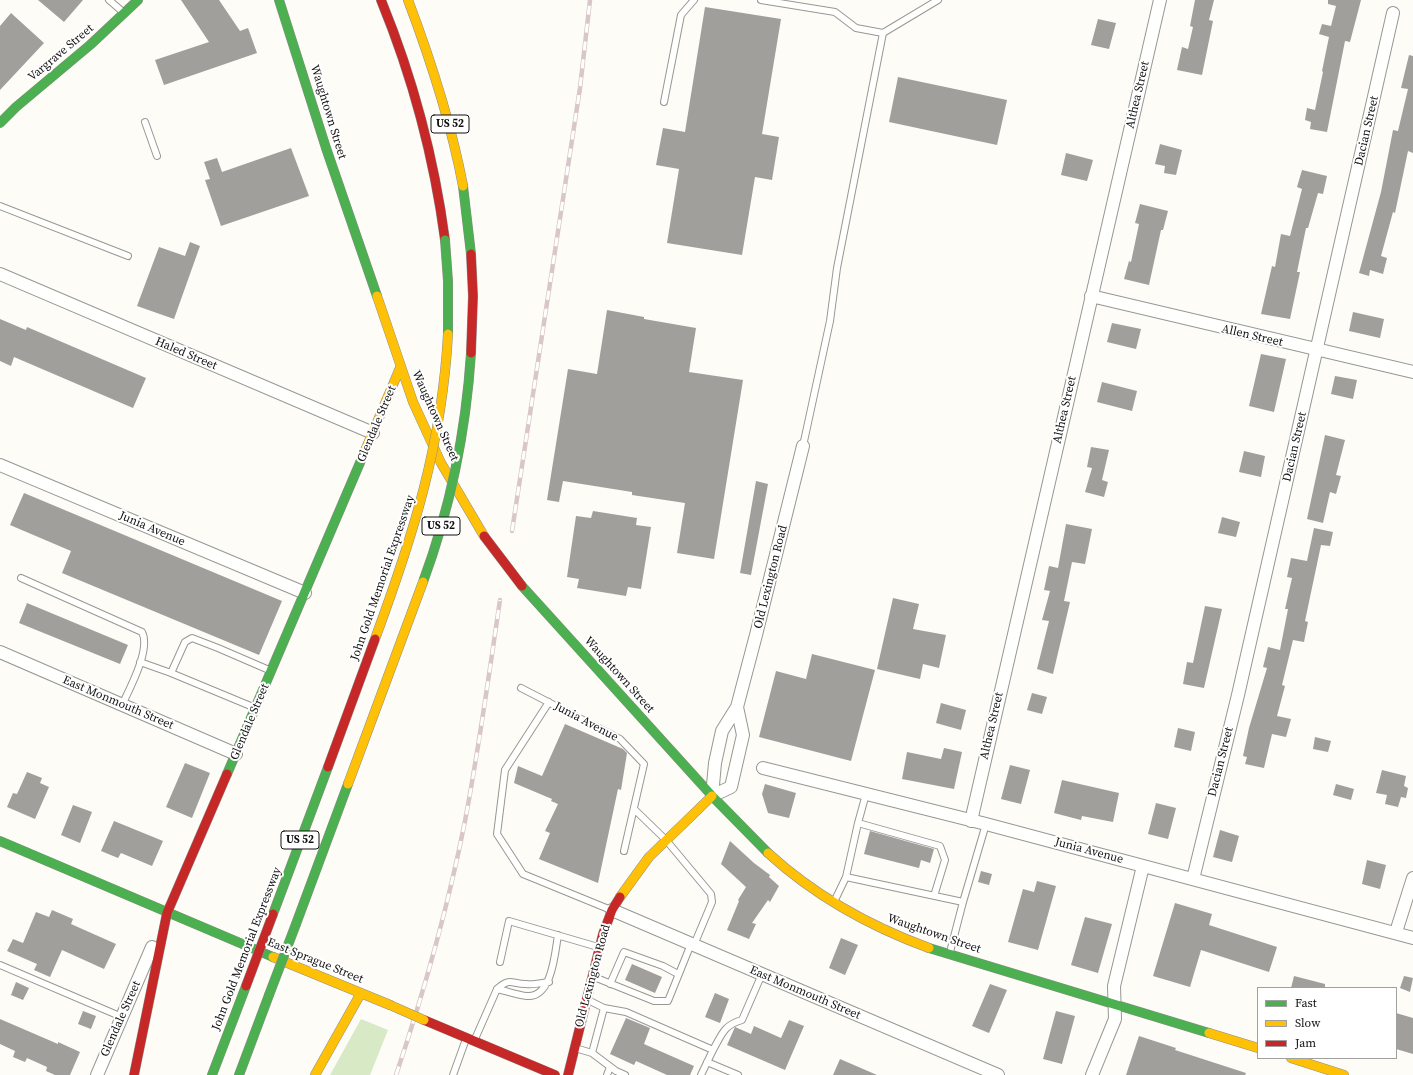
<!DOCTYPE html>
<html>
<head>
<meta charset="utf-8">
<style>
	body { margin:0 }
	#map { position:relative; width:1413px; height:1075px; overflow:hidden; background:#fdfcf7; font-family:"Source Serif 4",serif }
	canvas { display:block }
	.legend { position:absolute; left:1257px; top:987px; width:140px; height:72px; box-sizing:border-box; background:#fff; border:1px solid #a0a0a0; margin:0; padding:5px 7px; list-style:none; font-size:12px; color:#111 }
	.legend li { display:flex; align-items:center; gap:8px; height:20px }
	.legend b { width:20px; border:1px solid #a0a0a0 }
</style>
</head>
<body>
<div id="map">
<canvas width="1413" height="1075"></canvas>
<ul class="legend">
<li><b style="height:5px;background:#4caf50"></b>Fast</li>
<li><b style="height:5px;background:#ffc107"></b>Slow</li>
<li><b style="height:5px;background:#c62828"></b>Jam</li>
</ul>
</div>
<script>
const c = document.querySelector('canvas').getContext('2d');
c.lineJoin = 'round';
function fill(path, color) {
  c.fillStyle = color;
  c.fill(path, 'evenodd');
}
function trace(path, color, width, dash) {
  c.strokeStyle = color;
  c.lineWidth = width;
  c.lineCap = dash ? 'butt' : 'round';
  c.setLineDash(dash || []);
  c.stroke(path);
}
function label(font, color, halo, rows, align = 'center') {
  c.font = font + ' "Source Serif 4",serif';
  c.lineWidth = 4;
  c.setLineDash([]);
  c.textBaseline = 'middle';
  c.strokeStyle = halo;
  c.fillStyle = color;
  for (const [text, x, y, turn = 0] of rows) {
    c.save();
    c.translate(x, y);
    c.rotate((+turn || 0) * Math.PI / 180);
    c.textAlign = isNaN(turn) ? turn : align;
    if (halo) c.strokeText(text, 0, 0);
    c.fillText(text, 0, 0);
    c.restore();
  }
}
fill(new Path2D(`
	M361,1019L388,1030L370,1075H330Z`), '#d8eac5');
fill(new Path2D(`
	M38,0H83L64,22Z
	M181,0H219L240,31L248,28L257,53L164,85L155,60L209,42Z
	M1195,0H1214L1209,20L1213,21L1202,75L1177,70L1182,47L1188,49L1193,27L1190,26Z
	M1328,0H1361L1350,42L1345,41L1327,132L1310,129L1311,122L1305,120L1307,108L1315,110L1323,72L1322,71L1329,37L1319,34L1322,24L1331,26L1336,6L1328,4Z
	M705,7L781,19L762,134L779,137L772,180L755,177L742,255L667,243L679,169L656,165L663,128L685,132Z
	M11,13L44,43L0,90V26Z
	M1098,19L1116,23L1109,49L1091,45Z
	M1409,55L1413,56V153L1408,151L1395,213L1393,212L1381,256L1387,258L1383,274L1370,270L1369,276L1359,273L1381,192L1393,130L1398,131L1408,89L1401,88Z
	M898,77L1007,100L997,145L889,122Z
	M1160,144L1182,150L1176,175L1164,173L1165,166L1155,164Z
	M291,148L309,196L221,226L205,180L210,179L204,162L217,158L222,172Z
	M1066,153L1093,160L1087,181L1061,175Z
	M1302,170L1327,176L1323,194L1318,193L1308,228H1306L1297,272H1300L1290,319L1261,314L1272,266L1275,267L1281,234L1290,236L1302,189L1297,187Z
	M1140,204L1168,211L1163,230H1161L1149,285L1124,279L1129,261L1131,262L1139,224L1135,223Z
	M190,242L200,246L174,319L137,306L159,247L185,256Z
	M607,310L644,317V319L696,328L689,372L743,380L714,559L677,553L685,503L632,495V492L563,481L559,502L547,500L568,369L597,374Z
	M1353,312L1384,319L1380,338L1349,331Z
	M0,319L26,330L27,327L146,378L133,408L14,357L11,366L0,361Z
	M1112,323L1141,329L1136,349L1107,342Z
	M1261,354L1286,359L1274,412L1249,406Z
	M1335,376L1357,380L1353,399L1331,394Z
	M1102,382L1137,391L1132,411L1097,402Z
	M1325,435L1345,440L1336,475L1341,476L1336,494L1330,492L1323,523L1307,519Z
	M1091,447L1109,450L1102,480L1108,482L1104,497L1085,492L1092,468L1087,467Z
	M1244,451L1265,456L1261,477L1239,472Z
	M756,481L768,484L751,575L740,573Z
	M24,493L282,601L259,655L62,573L71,551L10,525Z
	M593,511L637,518L636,525L651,527L641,589L628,587L626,596L577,588L579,579L567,577L576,516L591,518Z
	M1222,517L1240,522L1236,537L1218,533Z
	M1066,524L1092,529L1085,564L1072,562L1064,601L1070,602L1053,674L1037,669L1049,621L1042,620L1050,591L1044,590L1049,566L1058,568Z
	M1314,528L1333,532L1330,546L1321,545L1305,621L1308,622L1304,642L1293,640L1282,685L1285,686L1277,716L1291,719L1286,737L1272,734L1264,768L1245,764L1247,757L1243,756L1249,728L1267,668L1263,667L1268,647L1280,650L1288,609H1285L1292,578L1287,577L1291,558L1307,561Z
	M893,598L919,604L913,629L946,635L939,668L923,664L920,679L877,669Z
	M27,603L128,645L120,664L19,623Z
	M1205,606L1222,609L1204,688L1183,684L1187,662L1193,663Z
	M812,654L875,670L851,761L759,737L776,671L806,679Z
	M1032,693L1047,697L1042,714L1027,710Z
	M941,703L966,710L961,730L936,723Z
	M565,724L623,749L627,753L621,790L618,789L598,883L539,859L550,833L545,831L558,804L551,801L552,799L514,783L518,766L542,776Z
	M1178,728L1195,732L1191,751L1174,747Z
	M1315,737L1331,741L1328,752L1313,749Z
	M944,748L962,752L954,789L902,779L907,752L941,759Z
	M185,763L210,773L192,818L166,807Z
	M1010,765L1030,770L1021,804L1001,799Z
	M1382,770L1406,776L1404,786L1408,788L1406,798L1401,797L1398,807L1385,804L1387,795L1376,793Z
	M27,772L42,778L40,783L49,787L35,819L7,807L13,793L17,794Z
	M1062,780L1119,793L1113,822L1082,816L1081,820L1054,813Z
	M765,784L796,793L789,818L768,813L762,794Z
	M1336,784L1354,789L1351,800L1333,795Z
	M1156,803L1176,808L1168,839L1148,834Z
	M73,805L92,812L80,843L61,835Z
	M114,821L163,841L152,866L121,853L118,858L101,851Z
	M1220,830L1239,836L1232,862L1213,857Z
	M870,831L934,849L930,863L921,860L919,868L864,854Z
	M730,841L754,863L770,875L769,877L779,886L770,902L768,900L752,923L756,924L749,939L727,930L739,901L738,900L746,887L721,864Z
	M1367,860L1386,865L1380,889L1362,884Z
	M981,871L992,874L989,885L978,882Z
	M1037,881L1056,886L1038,950L1008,942L1023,889L1034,892Z
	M1175,903L1212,914L1209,925L1277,947L1269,972L1201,950L1190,987L1153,976Z
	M52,910L73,919L71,924L116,944L104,969L62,950L50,977L34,970L37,964L7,951L13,939L23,943L36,912L49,917Z
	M1085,917L1112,924L1098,973L1071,965Z
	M841,938L858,945L845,975L829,968Z
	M632,964L662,977L655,993L625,980Z
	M1294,976L1325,984V988H1291Z
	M1404,976L1413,978L1410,992L1400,988Z
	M16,982L29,988L23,1000L11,995Z
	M990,984L1007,990L989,1033L972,1026Z
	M715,993L729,999L720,1023L705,1017Z
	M83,1011L96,1016L91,1029L78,1024Z
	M1056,1011L1075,1016L1062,1064L1043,1059Z
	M1396,1013L1413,1018V1054L1396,1049Z
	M626,1018L650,1028L644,1044L694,1066L690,1075H667L636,1061L634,1065L610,1054Z
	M0,1019L58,1044V1042L80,1052L70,1075H55L46,1071L47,1067L27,1058L25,1062L13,1057L15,1051L0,1044Z
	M789,1020L804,1026L785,1070L727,1045L735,1027L751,1034L754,1026L781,1038Z
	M1139,1036L1176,1048L1175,1050L1246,1073L1245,1075H1126Z
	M840,1059L877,1075H833Z`), '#a19f9c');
const lane = new Path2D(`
	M109,0L123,12
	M761,0L835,12L856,28L883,33L938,0
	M664,102L681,15L694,0
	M145,122L157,156
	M0,206L128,256
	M803,446L830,321L837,268L883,33
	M21,578L142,632C151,649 130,688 122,705
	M140,662L171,673L253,707
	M171,673L185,642L192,638L218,648L269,670
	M521,688L620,739L644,764L624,851
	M549,702L505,770L497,834L523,874L611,910
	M866,794L858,823L940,846L945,860L934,896
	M634,809L666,840L711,894L712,902L694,945
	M846,877L858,823
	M834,902L846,877L963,902L986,824
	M950,952L963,902
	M500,962L509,921L598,947
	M0,965L122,1017
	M594,977L654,1001H668L691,944
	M610,984L624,952L663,966L678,974
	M497,989C510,977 511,984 526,984C533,985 541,983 549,982
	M588,1000L604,1008L626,1012L713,1050L701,1075
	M475,1039L497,989C507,991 517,995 527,996C552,998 555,953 558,935
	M575,1048L592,1053L604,1008
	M713,1050C722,1034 724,1025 742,1020L762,974
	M592,1053L616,1071L625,1075
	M707,1062L738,1075
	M453,1075L466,1039
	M607,1075L610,1067`);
const street = new Path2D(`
	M0,274L373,433
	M1091,296L1413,372
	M0,465L305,593
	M0,652L236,754
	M737,707L743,735L731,787L712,796L715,763L722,731L737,707L756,635L803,446
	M763,768L986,824L1413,938
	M971,821L1160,0
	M1193,879L1238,695L1393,13
	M612,910L998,1075
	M1396,932L1413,878
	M97,1075L152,947
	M1092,1075L1115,1019L1114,986L1143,866`);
const fast = new Path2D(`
	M279,0L326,148L377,296
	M0,123L16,107L90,45L138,0
	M463,186L471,254
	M522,586L714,798L768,853
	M227,774L362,458
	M0,841L273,957
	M273,914L328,767
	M296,924L348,784
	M929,948L1209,1033
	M212,1075L246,986
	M239,1075L269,995`);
const slow = new Path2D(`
	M408,0C431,61 451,122 463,186
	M377,296L413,402L441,463L484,536
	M362,458L400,368
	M768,853C815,896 869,926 929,948
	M620,897L649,857L712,796
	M273,957L390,1005
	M1209,1033L1258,1048
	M1291,1058L1344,1075
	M315,1075L361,993`);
const jam = new Path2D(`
	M381,0C413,78 434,157 445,240
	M167,913L227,774
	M424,1020L555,1075
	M134,1075L167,913
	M568,1075L603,934L612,910L620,897`);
trace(lane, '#979795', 8);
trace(street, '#979795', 14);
trace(fast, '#8e8d8b', 10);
trace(slow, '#8e8d8b', 10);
trace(jam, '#8e8d8b', 10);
trace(lane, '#fffffe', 6);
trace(street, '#fffffe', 12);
trace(fast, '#4caf50', 9);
trace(slow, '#ffc107', 9);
trace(jam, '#c62828', 9);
const rail = new Path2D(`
	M512,531L580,88L590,0
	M396,1075C424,992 448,907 465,821C479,748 489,674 500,600`);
trace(rail, '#d9c6c7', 4.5);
trace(rail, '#fff', 3, [9]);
const fastBridge = new Path2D(`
	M445,240L448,281V334
	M423,582C450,509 466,431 471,353
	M269,995L296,924`);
const slowBridge = new Path2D(`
	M375,639C413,536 442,445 448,334
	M348,784L423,582
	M390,1005L424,1020`);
const jamBridge = new Path2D(`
	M471,254L473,296L471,353
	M484,536L522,586
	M328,767L375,639
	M246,986L273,914`);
trace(fastBridge, '#8e8d8b', 10, []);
trace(slowBridge, '#8e8d8b', 10, []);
trace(jamBridge, '#8e8d8b', 10, []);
trace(fastBridge, '#4caf50', 9);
trace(slowBridge, '#ffc107', 9);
trace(jamBridge, '#c62828', 9);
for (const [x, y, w] of [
	[450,124,38],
	[441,526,38],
	[300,840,38]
]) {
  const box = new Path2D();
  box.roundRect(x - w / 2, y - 9, w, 18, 3);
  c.fillStyle = '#fff';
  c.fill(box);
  trace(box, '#111', 1);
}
label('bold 11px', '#111', null, [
	["US 52",450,124],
	["US 52",441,526],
	["US 52",300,840]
]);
label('12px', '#111', '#fff', [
	["Vargrave Street",61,53,-40],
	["Althea Street",1138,95,-77],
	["Waughtown Street",328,112,73],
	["Dacian Street",1367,131,-77],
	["Allen Street",1252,336,13],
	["Haled Street",186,354,23],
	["Althea Street",1065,410,-77],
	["Waughtown Street",435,416,66],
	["Glendale Street",377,424,-67],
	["Dacian Street",1295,447,-77],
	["Junia Avenue",152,529,23],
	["Old Lexington Road",771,577,-76],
	["John Gold Memorial Expressway",383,578,-71],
	["Waughtown Street",619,675,48],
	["East Monmouth Street",118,703,23],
	["Glendale Street",250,722,-67],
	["Junia Avenue",586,722,28],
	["Althea Street",992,726,-77],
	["Dacian Street",1221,762,-76],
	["Junia Avenue",1089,851,15],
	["Waughtown Street",934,934,19],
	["John Gold Memorial Expressway",247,949,-69],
	["East Sprague Street",315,961,22],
	["Old Lexington Road",593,976,-75],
	["East Monmouth Street",805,993,23],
	["Glendale Street",121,1019,-66]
]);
</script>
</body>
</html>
